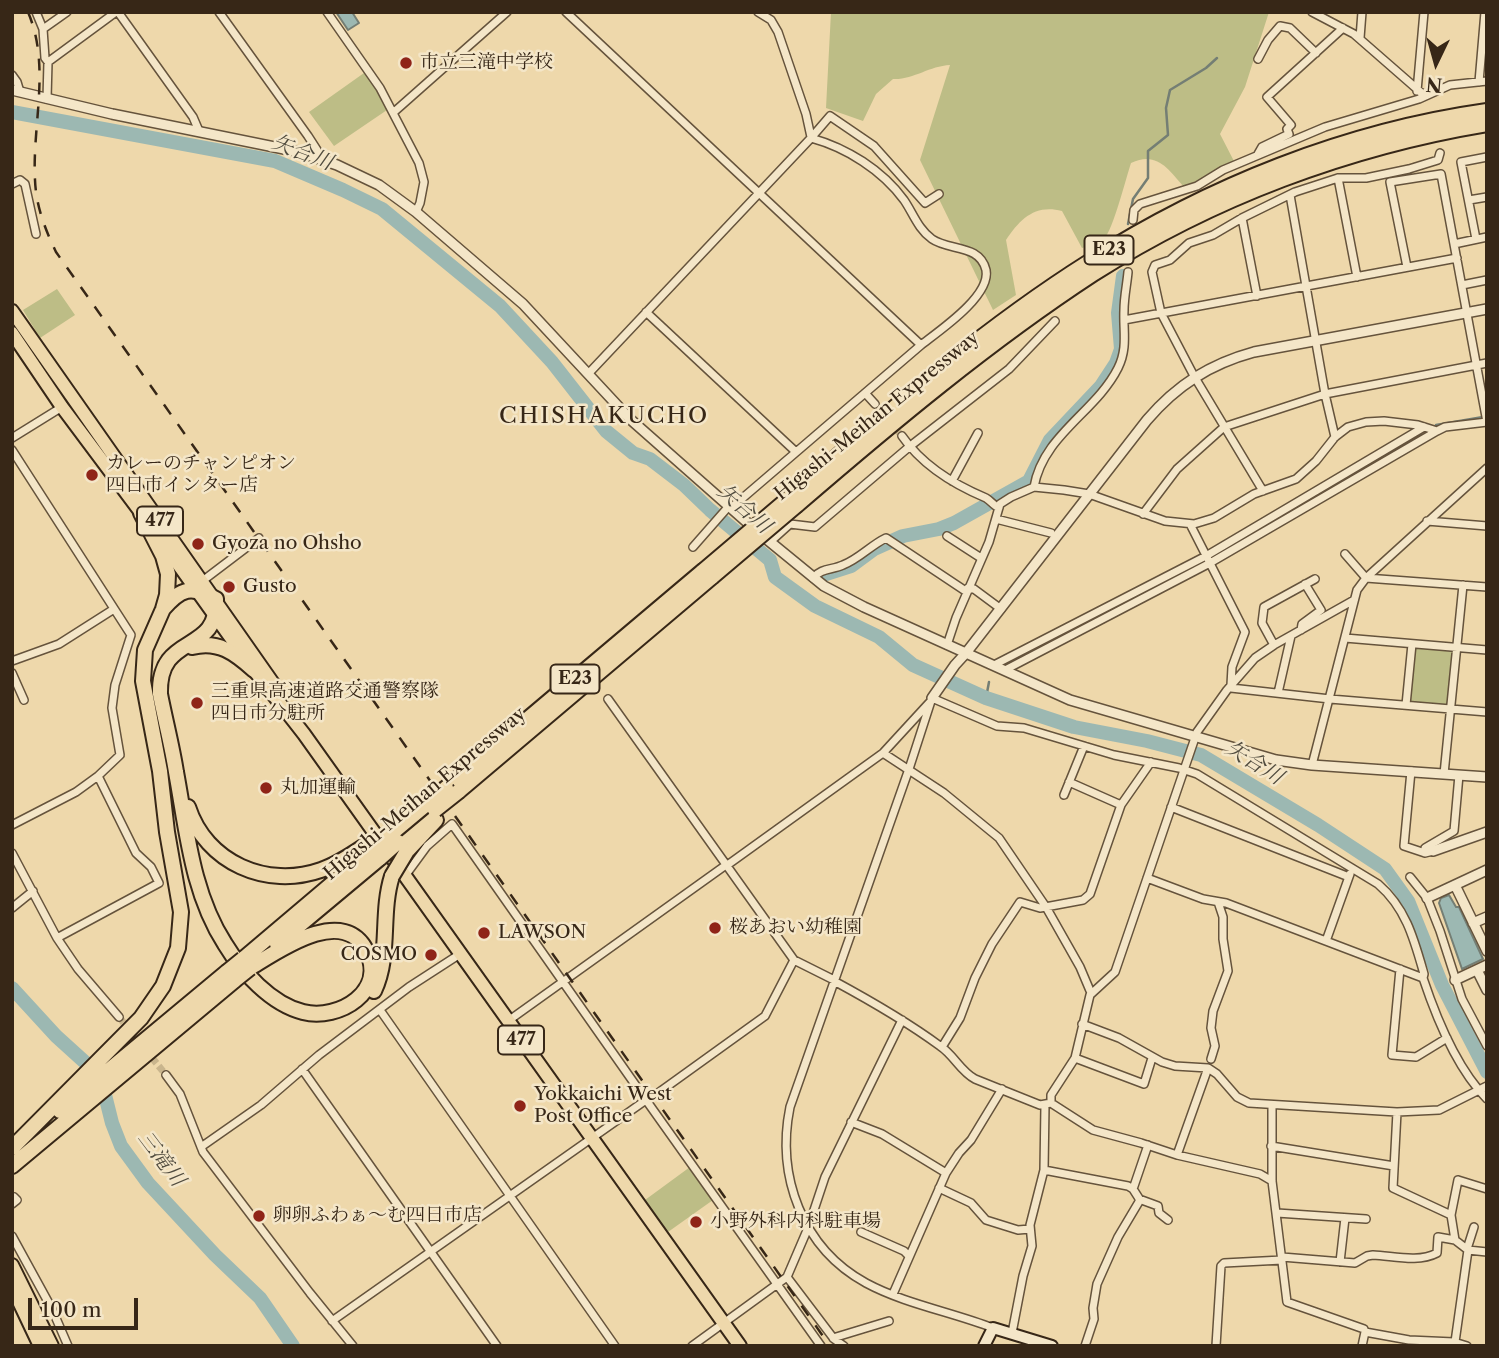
<!DOCTYPE html>
<html>
<head>
<meta charset="utf-8">
<style>
	body { margin:0 }
	#map { position:relative; width:1499px; height:1358px; overflow:hidden; background:#eed8ab; font-family:"Libre Caslon Text",serif }
	canvas { display:block }
	.frame { position:absolute; inset:0; border:14px solid #372717; pointer-events:none }
	.north { position:absolute; left:1401px; top:28px; width:70px; height:70px; -webkit-text-stroke:5px #f4e6c8; paint-order:stroke; rotate:185deg; font-size:19px; font-weight:700; line-height:28px; text-align:center; color:#372717 }
	.north::after { content:''; display:block; margin:auto; width:24px; height:32px; background:#372717; clip-path:polygon(50% 0,100% 100%,50% 72%,0 100%) }
	.scale { position:absolute; left:28px; top:1298px; width:110px; height:32px; box-sizing:border-box; border:4px solid #372717; border-top:0; padding-left:9px; font-size:21px; line-height:24px; white-space:nowrap; color:#372717; -webkit-text-stroke:5px #f4e6c8; paint-order:stroke }
</style>
</head>
<body>
<div id="map">
<canvas width="1499" height="1358"></canvas>
<div class="frame"></div>
<div class="north">N</div>
<div class="scale">100 m</div>
</div>
<script>
const c = document.querySelector('canvas').getContext('2d');
c.lineJoin = 'round';
function fill(path, color) {
  c.fillStyle = color;
  c.fill(path, 'evenodd');
}
function trace(path, color, width, dash) {
  c.strokeStyle = color;
  c.lineWidth = width;
  c.lineCap = dash ? 'butt' : 'round';
  c.setLineDash(dash || []);
  c.stroke(path);
}
function label(font, color, halo, rows, align = 'center') {
  c.font = font + ' "Libre Caslon Text","Noto Serif JP",serif';
  c.lineWidth = 5;
  c.setLineDash([]);
  c.textBaseline = 'middle';
  c.strokeStyle = halo;
  c.fillStyle = color;
  for (const [text, x, y, turn = 0] of rows) {
    c.save();
    c.translate(x, y);
    c.rotate((+turn || 0) * Math.PI / 180);
    c.textAlign = isNaN(turn) ? turn : align;
    if (halo) c.strokeText(text, 0, 0);
    c.fillText(text, 0, 0);
    c.restore();
  }
}
fill(new Path2D(`
	M831,12H1269L1245,87L1220,134L1237,167L1184,187C1168,169 1157,151 1131,163C1126,178 1113,230 1104,239C1098,245 1089,246 1082,248L1062,211C1035,204 1020,219 1006,240L1016,295L993,310L920,160L950,65C929,66 913,80 893,79L876,94L863,121L826,108Z
	M364,73L378,92L387,110L334,146L309,112Z
	M57,289L75,315L40,338L23,310Z
	M1417,647L1452,650L1454,653L1449,702L1446,705L1412,702L1409,700L1415,650Z
	M690,1167L713,1200L668,1232L645,1200Z`), '#bdbd86');
const water = new Path2D(`
	M336,12H352L359,23L348,30Z
	M1449,895L1456,907H1459L1483,959L1462,969L1439,903L1441,898Z`);
fill(water, '#9cb8b2');
trace(water, '#747e74', 2);
trace(new Path2D(`
	M1128,224L1133,199L1148,178V151L1168,135L1166,108L1170,90L1206,68L1217,58
	M1436,425L1483,417
	M1371,466L1421,434
	M1231,545L1271,523
	M1010,663L1161,583
	M986,698L989,682`), '#747e74', 2.5);
trace(new Path2D(`
	M12,112L275,161L343,190L382,209L500,306L552,362L606,431L633,453L650,459L684,485L710,510L770,560L775,577L815,606L879,637L913,665L986,698L1074,727L1147,741L1201,755L1318,825L1385,869L1408,901L1442,985L1487,1072
	M826,574L851,566L874,549L903,536L939,529L954,523L1029,481L1050,440L1101,386L1116,363L1121,349L1118,313L1123,276
	M12,988L56,1036L88,1065L103,1087L112,1123L121,1146L148,1183L215,1255L260,1298L293,1346`), '#9cb8b2', 14);
trace(new Path2D(`
	M875,404L902,436
	M119,1017L166,1075`), '#c9b58d', 7, [7, 3.5]);
const minor = new Path2D(`
	M36,12L43,29
	M118,12L193,117L199,131
	M219,12L308,136L317,150L319,158
	M327,12L380,88L419,163L424,182L420,203L416,212
	M566,12L921,345L731,508
	M758,12L771,20L778,32L806,114L811,137
	M1312,12L1354,34L1425,96
	M1360,38L1362,12
	M1258,59L1268,40L1280,26L1290,28L1316,53
	M48,62L116,12
	M12,75L17,82L20,92
	M1479,82L1485,12
	M1417,91L1424,12
	M47,99L48,62L45,58L43,29L67,12
	M394,112L507,12
	M811,138C847,148 882,170 904,200C913,213 918,229 932,239C949,251 980,244 986,270C991,296 939,331 921,345
	M1258,154L1262,147L1289,134L1287,129L1291,125L1267,97L1343,28
	M1338,178L1357,277
	M12,184L20,180L25,184L36,234
	M1290,195L1325,394L1335,437
	M1469,200L1487,197
	M1242,218L1257,296
	M1133,220L1134,210L1140,204L1197,186L1223,170L1325,127L1419,99L1450,85L1487,81
	M1476,239L1461,162L1487,157
	M1454,244L1487,237
	M1407,267L1390,182L1441,174L1487,422
	M1462,285L1487,280
	M646,312L796,452
	M1124,320L1457,258
	M589,373L811,138L830,116L874,146L925,203L939,194
	M865,393L875,404
	M902,436C922,465 955,485 986,498C991,501 994,506 999,508
	M12,438L62,407
	M12,450L131,635L115,685L112,708L120,755L98,776L136,853L151,867L159,883L57,938
	M952,481L978,433
	M1034,487C1043,435 1096,412 1118,368C1128,348 1123,331 1124,310C1124,297 1127,284 1128,272
	M1263,491L1194,376L1161,313L1152,272L1155,265L1170,260L1189,243L1213,235L1242,218L1295,192L1338,178H1366L1409,169L1438,160L1440,153
	M1143,514L1177,469L1224,427L1325,394L1487,363
	M996,519L1051,533
	M1427,521L1487,526
	M1190,524L1245,632L1232,667L1231,685
	M947,536L981,558
	M770,542L790,524L815,527L909,447L1009,369L1055,321
	M693,547L729,506
	M1345,554L1366,578L1487,587
	M813,578C821,568 832,570 843,565C859,559 871,545 886,538L967,592
	M201,582L259,538
	M968,588L974,589L1001,609
	M1301,630L1302,624L1321,610L1305,584
	M1345,638L1487,650
	M947,645L956,618L989,542L1000,504L1011,497L1034,487L1064,490L1089,494L1165,521L1194,524L1214,518L1254,494L1296,479L1316,461L1335,437L1348,427L1366,422L1384,421L1418,425L1437,431
	M1274,645L1262,623L1264,607L1315,579
	M12,661L59,644L114,609
	M994,665L1206,556L1424,427
	M1005,670L1210,563L1437,431L1445,427L1487,422
	M12,673L24,700
	M1231,688L1330,699L1487,712
	M1278,693L1291,636
	M608,699L794,960L834,980
	M1406,705L1412,644
	M883,753L944,793L999,838L1046,907L1080,967L1091,993
	M1312,765L1357,590L1366,578L1487,468
	M1411,771L1404,846L1425,853L1433,851
	M1444,774L1463,585
	M1069,782L1121,805
	M1064,795L1084,746
	M1171,807L1349,877
	M12,825L76,792L98,776
	M12,853L57,938L78,969L119,1017
	M1425,853V848L1454,831L1459,775
	M726,866L883,753L929,703
	M405,876L427,846L452,824L646,1100
	M1410,877L1427,898L1440,931L1462,999L1487,1046
	M1147,878L1203,899L1226,903L1423,978
	M12,908L33,891
	M1326,941L1350,874
	M1400,969L1392,1055L1416,1057L1447,1038
	M834,981C871,1001 906,1021 940,1046C954,1055 960,1071 975,1079L1040,1105L1051,1103L1093,1130L1141,1143L1177,1155L1260,1174L1272,1181
	M380,1010L615,1346
	M508,1021L726,865
	M1082,1024L1119,1038L1162,1062L1175,1066L1208,1068L1217,1074L1237,1097L1249,1103L1397,1112L1439,1110L1487,1086
	M942,1047L960,1018L975,978L992,944L1020,902L1040,908L1083,900L1090,894L1121,805L1151,762
	M1075,1058L1144,1084L1152,1058
	M1211,1059L1215,1046L1211,1028L1213,1011L1228,971L1223,939V917L1218,902
	M302,1069L497,1346
	M166,1075L180,1094L203,1152L310,1293L353,1346
	M658,1093L765,1016L794,960
	M1051,1103V1095L1075,1058L1090,995L1115,972L1197,732L1227,690L1255,658L1274,645L1354,600
	M1272,1105V1181L1287,1302L1364,1329L1365,1332L1409,1340L1454,1342L1467,1346
	M1397,1112L1393,1188L1451,1215
	M851,1122L882,1134L946,1173
	M1271,1146L1394,1166
	M201,1147L261,1105L319,1055L409,987L460,954
	M1177,1155L1208,1068
	M1044,1170L1128,1186L1133,1189L1140,1200L1118,1237L1097,1284L1093,1308L1094,1319L1085,1346
	M939,1188L971,1203L986,1220L1018,1230L1030,1229
	M1133,1189L1148,1145
	M1139,1199L1158,1206L1159,1213L1168,1220
	M12,1204L17,1200L14,1197
	M1277,1213L1366,1219
	M861,1232L904,1251L908,1255
	M12,1236L52,1309L68,1346
	M1455,1240L1468,1250L1487,1252
	M1467,1249L1474,1227
	M1282,1257L1355,1263L1367,1256L1373,1255C1394,1256 1418,1263 1437,1253L1438,1237L1455,1240L1451,1215L1458,1180L1487,1189
	M1340,1262L1345,1218
	M787,1277L834,1339L844,1346
	M893,1294L946,1173L959,1153L971,1140L1002,1089
	M332,1321L646,1100L821,1346
	M993,1328C952,1312 905,1304 866,1283C802,1248 776,1176 790,1107L909,769L932,698L997,726L1024,728L1114,755L1179,768L1197,774L1378,884C1406,908 1414,939 1424,974L1423,978C1436,1017 1457,1069 1487,1099
	M1012,1333L1023,1276L1032,1246L1030,1225L1044,1170L1045,1105
	M833,1338L889,1321
	M1455,1342L1468,1250
	M692,1346L787,1277L808,1228L825,1177L902,1020
	M1216,1346L1221,1266L1224,1263L1282,1260
	M1362,1346L1365,1332`);
const tertiary = new Path2D(`
	M12,90L112,114L299,152L337,165L379,185L416,212L523,304L630,419L758,532L824,586L864,607L1070,700L1276,760L1312,765L1487,777
	M932,698L955,665L966,653L1147,420C1177,385 1210,364 1254,352L1487,309
	M1433,851L1487,832
	M1455,885L1487,951
	M1427,898L1487,870
	M1473,923L1487,917
	M1477,970L1487,990
	M1455,980L1487,965`);
const secondary = new Path2D(`
	M984,1346L993,1328L1052,1346`);
const trunk = new Path2D(`
	M12,311L277,689
	M12,333L62,407L145,518
	M160,539L254,670L304,734L740,1346
	M12,1265L52,1346
	M12,1287L40,1346`);
const motorway = new Path2D(`
	M789,498C885,415 981,330 1089,262C1209,186 1345,131 1487,111
	M797,505C891,424 989,342 1093,274C1212,198 1348,147 1487,124
	M163,609C181,588 191,585 216,599C219,656 158,631 160,694C165,720 172,746 176,772C187,831 192,893 225,944C242,972 271,1004 303,1012C339,1021 388,991 366,950C342,905 278,951 250,968
	M192,647C218,640 235,653 254,670
	M446,788L703,571
	M459,791L712,577
	M188,807C206,863 267,889 321,870C339,864 354,853 369,843
	M398,842L435,810
	M407,851L436,820
	M277,944L380,858
	M243,959L367,854
	M374,991C391,955 380,914 392,876
	M60,1111L227,972
	M12,1148L141,1018L163,986L178,948L181,912L167,832L160,771L143,681L145,650L163,609L167,595L168,574L163,556L141,513
	M12,1166L235,980`);
trace(minor, '#65533c', 10);
trace(tertiary, '#65533c', 12);
trace(secondary, '#372717', 14);
trace(trunk, '#372717', 16);
trace(motorway, '#372717', 18);
trace(minor, '#f4e6c8', 7);
trace(tertiary, '#f4e6c8', 9);
trace(secondary, '#f4e6c8', 10);
trace(trunk, '#eed8ab', 12);
trace(motorway, '#eed8ab', 14);
trace(new Path2D(`
	M28,12C51,66 32,124 35,180C36,206 45,229 56,252L830,1346`), '#372717', 2.5, [12, 12]);
const motorwayBridge = new Path2D(`
	M703,571L789,498
	M712,577L797,505
	M435,810L459,791
	M373,849L446,788
	M380,858L398,842
	M392,876L407,851
	M227,972L243,959
	M235,980L250,968`);
trace(motorwayBridge, '#372717', 18, []);
trace(motorwayBridge, '#eed8ab', 14);
for (const [x, y, r, color] of [
	[406,63,7,"#8f2418"],
	[92,475,7,"#8f2418"],
	[198,544,7,"#8f2418"],
	[229,587,7,"#8f2418"],
	[197,703,7,"#8f2418"],
	[266,788,7,"#8f2418"],
	[715,928,7,"#8f2418"],
	[484,933,7,"#8f2418"],
	[431,955,7,"#8f2418"],
	[520,1106,7,"#8f2418"],
	[259,1216,7,"#8f2418"],
	[696,1222,7,"#8f2418"]
]) {
  const dot = new Path2D();
  dot.arc(x, y, r, 0, 2 * Math.PI);
  c.fillStyle = color;
  c.fill(dot);
  trace(dot, '#f4e6c8', 2.5);
}
for (const [x, y, w] of [
	[1109,250,49],
	[160,521,46],
	[575,679,49],
	[521,1040,46]
]) {
  const box = new Path2D();
  box.roundRect(x - w / 2, y - 14.5, w, 29, 5);
  c.fillStyle = '#f4e6c8';
  c.fill(box);
  trace(box, '#372717', 2);
}
label('bold 18px', '#372717', null, [
	["E23",1109,250],
	["477",160,521],
	["E23",575,679],
	["477",521,1040]
]);
label('19px', '#372717', '#f4e6c8', [
	["市立三滝中学校",420,63],
	["カレーのチャンピオン",106,464],
	["四日市インター店",106,486],
	["Gyoza no Ohsho",212,544],
	["Gusto",243,587],
	["三重県高速道路交通警察隊",211,692],
	["四日市分駐所",211,714],
	["丸加運輸",280,788],
	["桜あおい幼稚園",729,928],
	["LAWSON",498,933],
	["COSMO",417,955,"right"],
	["Yokkaichi West",534,1095],
	["Post Office",534,1117],
	["卵卵ふわぁ～む四日市店",273,1216],
	["小野外科内科駐車場",710,1222]
], 'left');
label('19px', '#372717', '#f4e6c8', [
	["Higashi-Meihan Expressway",877,416,-39],
	["Higashi-Meihan Expressway",425,794,-40]
]);
label('italic 21px', '#504b3e', '#f4e6c8', [
	["矢合川",302,153,21],
	["矢合川",744,509,41],
	["矢合川",1254,763,32],
	["三滝川",161,1159,53]
]);
c.letterSpacing = '2px';
label('23px', '#372717', '#f4e6c8', [
	["CHISHAKUCHO",604,416]
]);
c.letterSpacing = '0px';
</script>
</body>
</html>
